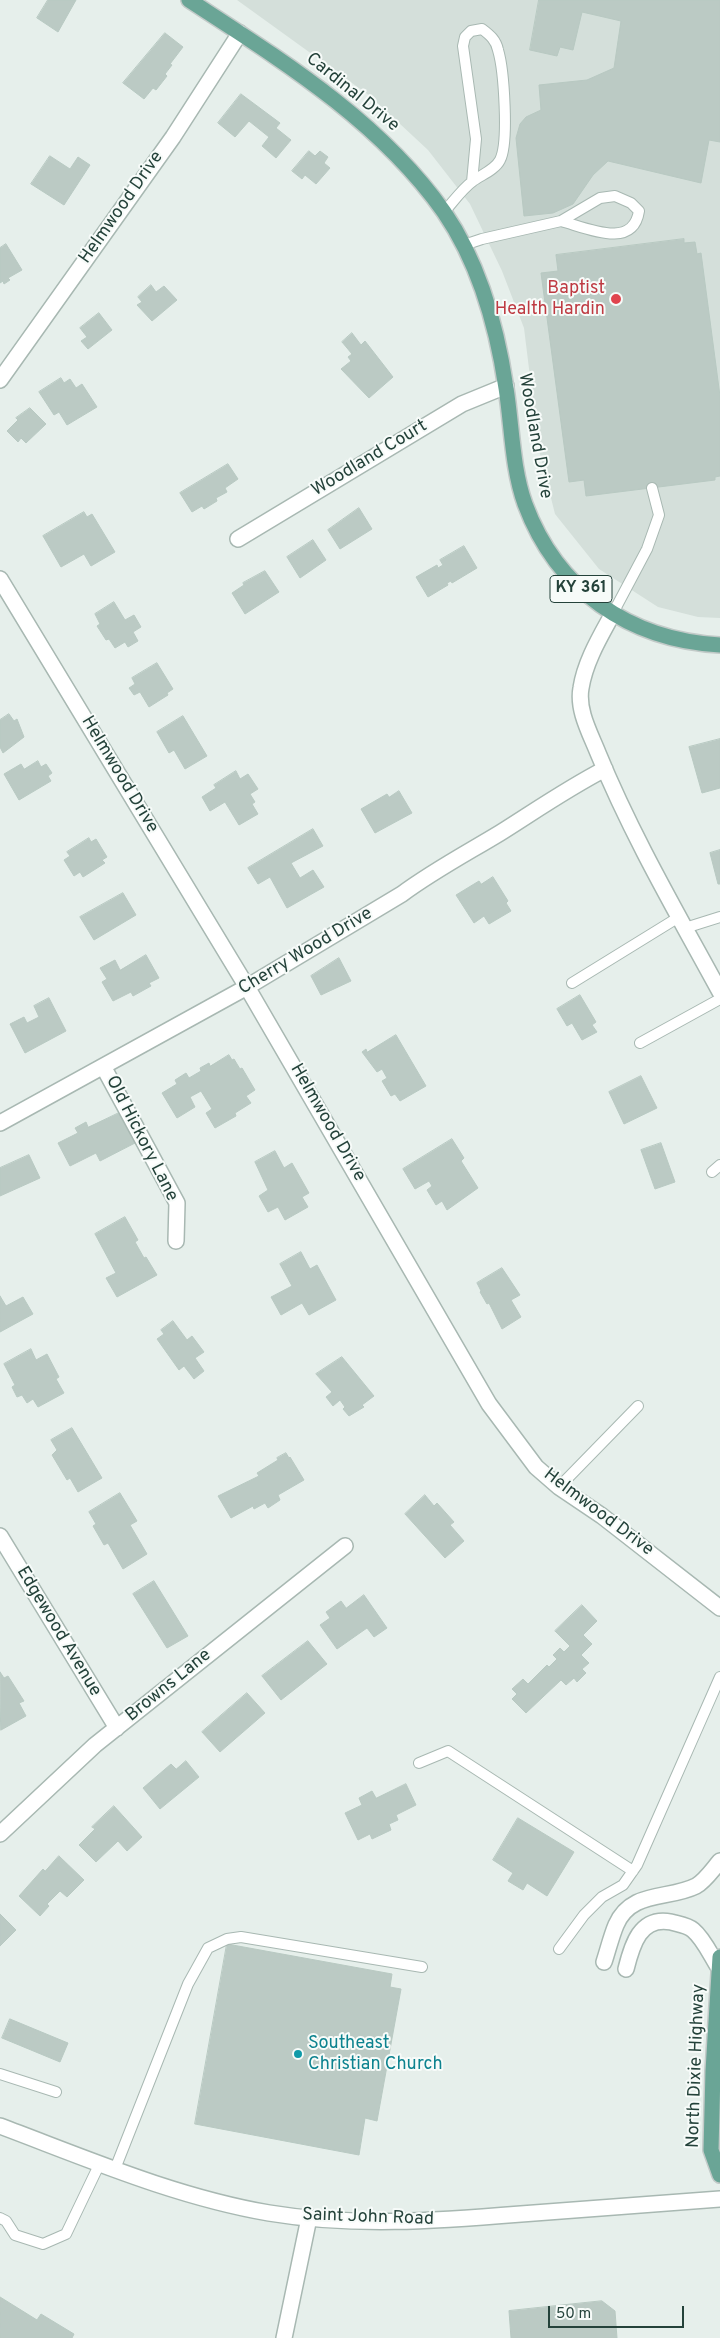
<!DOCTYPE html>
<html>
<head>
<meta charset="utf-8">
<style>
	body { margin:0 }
	#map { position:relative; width:720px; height:2338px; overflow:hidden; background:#e6efeb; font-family:Overpass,sans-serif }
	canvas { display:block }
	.scale { position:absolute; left:548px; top:2306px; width:136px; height:22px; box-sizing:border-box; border:2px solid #24423a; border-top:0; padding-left:6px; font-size:15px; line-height:18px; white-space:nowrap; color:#24423a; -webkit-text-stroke:4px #f7fbf9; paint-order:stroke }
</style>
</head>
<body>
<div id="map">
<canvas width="720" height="2338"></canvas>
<div class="scale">50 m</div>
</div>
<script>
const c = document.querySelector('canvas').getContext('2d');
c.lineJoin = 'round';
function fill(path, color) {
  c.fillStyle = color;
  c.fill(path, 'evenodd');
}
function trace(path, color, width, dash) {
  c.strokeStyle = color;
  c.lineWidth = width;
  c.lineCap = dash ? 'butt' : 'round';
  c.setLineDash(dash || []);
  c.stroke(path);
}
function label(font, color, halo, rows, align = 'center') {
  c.font = font + ' Overpass,sans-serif';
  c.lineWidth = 4;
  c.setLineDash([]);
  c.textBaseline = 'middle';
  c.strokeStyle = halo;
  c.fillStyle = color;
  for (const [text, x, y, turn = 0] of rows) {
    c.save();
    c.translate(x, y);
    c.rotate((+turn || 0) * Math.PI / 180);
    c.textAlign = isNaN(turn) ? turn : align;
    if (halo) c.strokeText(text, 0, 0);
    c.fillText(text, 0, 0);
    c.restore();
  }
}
fill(new Path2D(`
	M237,0H720V618L698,617L658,607L599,569L555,514L539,450L524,328L502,271L470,204L428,150L370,96Z`), '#d4dfda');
const building = new Path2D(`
	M48,0H76L58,32L37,18Z
	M539,0H720V142L709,140L701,183L608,161L593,175L573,204L553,213L524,216L516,138L520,124L526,117L541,110L539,85L587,80L614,68L621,21L582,12L573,50L560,47L557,56L530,50Z
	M165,33L183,47L170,64L172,65L165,74L167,76L156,90L153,88L144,99L123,83Z
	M241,94L280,123L276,128L291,140L276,158L262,146L269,137L249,121L235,137L218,123Z
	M309,151L315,156L320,151L328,157L324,163L330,168L316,184L305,175L302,179L292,171Z
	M50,156L70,169L78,157L90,165L64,205L31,184Z
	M684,239V243L695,242L697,254L701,253L720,396V476L715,477V480L586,496L584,480L569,482L541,273L558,271L556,255Z
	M6,244L22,270L8,278L10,280L4,284L3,281L0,283V248Z
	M151,285L156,292L164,286L177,300L152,321L137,305L142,302L138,297Z
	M99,313L112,330L88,349L81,341L87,337L80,328Z
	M352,333L361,345L365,341L393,377L369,398L341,369L351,361L348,357L352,354L342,342Z
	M61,378L64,383L70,379L76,388L82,384L97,407L67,425L59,412L54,415L39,392Z
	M30,408L46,424L26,443L21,438L18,442L7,431L18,420L16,418Z
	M228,464L238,479L225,488L227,492L216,498L217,501L204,509L202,506L192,512L180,493Z
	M359,508L372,529L340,549L328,530Z
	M84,512L87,517L92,514L115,552L91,566L84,554L61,567L43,536Z
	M313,540L326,560L300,578L287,557Z
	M464,546L477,568L452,583L451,581L447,583L448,585L428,597L416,577L437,565L438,568L443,565L440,560Z
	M265,571L279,592L245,614L232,593L244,585L243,583Z
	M114,602L125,620L134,615L141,627L133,632L138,641L128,647L125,642L115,648L109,639L106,640L97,626L100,624L95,614Z
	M157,663L173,689L167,693L168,695L149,707L140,692L134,695L129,688L135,684L132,678Z
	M9,714L14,721L17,719L24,737L3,753L0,747V720Z
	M183,716L207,756L185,769L174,750L169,753L157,732Z
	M720,739V788L702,793L689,747Z
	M38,761L41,767L46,764L52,773L48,776L51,781L19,800L4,774L21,764L24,769Z
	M236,771L240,779L248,774L258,789L250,794L255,802L252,804L258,814L239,825L225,802L210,811L202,797L216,788L214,785Z
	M399,791L412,813L375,833L361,809L387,794L389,797Z
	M313,829L323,846L291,863L300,878L313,870L324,887L287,908L270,877L258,884L248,868Z
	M89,838L91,842L96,839L107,857L102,860L105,863L83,877L80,872L74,876L64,860L70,856L67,852Z
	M720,850V884H718L710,853Z
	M493,877L508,901L506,903L511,911L489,924L484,916L474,923L456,895L479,881L481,884Z
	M123,893L136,915L94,940L80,917Z
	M146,955L159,978L149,983L151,986L133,996L131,992L113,1001L102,982L107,979L100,968L115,960L120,970Z
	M339,958L351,981L321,995L311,976Z
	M580,995L596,1022L592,1025L597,1032L582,1040L572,1023L567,1026L557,1009Z
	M49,998L66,1031L25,1053L10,1024L24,1017L27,1023L39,1017L34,1006Z
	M396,1035L426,1086L400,1101L395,1094L391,1096L382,1081L387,1078L382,1069L377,1072L362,1052L366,1049L367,1052Z
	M229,1055L232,1060L234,1059L240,1069L242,1068L255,1090L246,1096L251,1103L235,1113L236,1116L215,1128L206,1113L212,1109L201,1091L190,1097L195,1107L177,1118L162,1093L177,1084L175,1080L186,1073L189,1078L201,1071L200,1068L209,1063L210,1066Z
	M641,1076L657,1108L624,1124L609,1092Z
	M119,1113L135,1143L100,1161L96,1153L70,1166L58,1143L78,1133L75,1128L86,1122L88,1127Z
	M452,1139L464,1158L461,1161L478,1188L447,1210L442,1201L436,1205L427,1190L432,1186L429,1181L415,1189L403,1169Z
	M661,1143L675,1182L655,1189L641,1150Z
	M275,1151L284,1168L292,1163L309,1193L302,1197L308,1207L285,1220L278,1207L268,1212L259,1196L268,1190L255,1162Z
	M29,1155L40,1178L0,1196V1168Z
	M125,1217L138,1240L135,1242L144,1258L146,1257L157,1275L117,1297L106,1278L116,1273L95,1234Z
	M301,1252L310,1269L317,1265L336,1300L309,1315L302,1303L281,1315L271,1297L292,1286L280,1264Z
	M502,1268L520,1295L511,1300L521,1317L502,1329L489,1303L487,1304L480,1292L481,1291L477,1283Z
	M0,1296L6,1306L23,1297L33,1314L0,1332Z
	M173,1321L187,1340L192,1336L204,1352L195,1358L204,1371L194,1379L184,1366L179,1370L157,1339L164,1334L161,1330Z
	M31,1349L36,1360L47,1354L59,1377L56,1379L64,1393L38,1407L33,1399L27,1403L22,1395L17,1397L12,1387L15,1385L4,1364Z
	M342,1357L374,1396L362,1405L364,1407L349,1416L343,1409L345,1407L340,1400L333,1406L326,1397L332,1392L316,1374Z
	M72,1428L102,1478L78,1492L70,1478L67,1480L52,1455L57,1450L51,1440Z
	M286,1453L289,1458L290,1457L304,1480L278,1495L280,1500L268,1508L265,1503L254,1509L253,1506L231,1518L218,1496L259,1476L257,1473L278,1460L277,1458Z
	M120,1493L137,1521L130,1525L147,1554L123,1569L108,1543L104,1545L93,1526L96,1524L89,1512Z
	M425,1495L434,1506L437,1503L454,1522L450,1525L464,1541L445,1558L405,1514Z
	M154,1581L188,1636L167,1648L133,1594Z
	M364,1595L387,1628L374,1637L367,1628L337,1649L320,1625L330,1618L326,1612L341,1601L346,1608Z
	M582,1605L597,1621L583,1635L592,1644L581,1655L589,1663L582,1669L586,1673L577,1682L574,1678L566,1685L561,1680L526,1713L512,1699L517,1694L512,1689L523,1679L528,1684L547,1665L549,1667L557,1659L553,1655L560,1648L564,1652L570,1646L555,1631Z
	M308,1641L327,1664L281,1700L262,1676Z
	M0,1672L4,1678L8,1676L24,1701L19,1703L26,1716L1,1730Z
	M247,1693L265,1713L220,1752L202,1732Z
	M186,1761L199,1777L160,1809L143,1788L171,1764L176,1769Z
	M406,1784L416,1805L396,1815L398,1820L389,1824L391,1830L372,1839L370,1834L358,1840L345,1813L362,1805L359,1798L372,1791L376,1798Z
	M114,1806L142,1837L127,1851L118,1841L96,1862L79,1845L95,1829L92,1827Z
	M518,1818L574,1852L547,1896L527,1883L523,1890L508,1881L513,1873L493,1860Z
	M59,1856L84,1880L67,1897L60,1891L47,1904L49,1906L40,1916L19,1896L43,1869L45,1871Z
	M0,1914L16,1930L0,1946Z
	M227,1944L392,1974L390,1987L401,1989L377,2121L365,2118L359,2155L195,2124Z
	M10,2019L68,2043L60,2062L2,2038Z
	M0,2297L37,2320L41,2314L74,2334L72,2338H0Z
	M602,2301L615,2311L617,2338H511L509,2311Z`);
fill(building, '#bbcac4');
trace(building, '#b8c9c2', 1);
const service = new Path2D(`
	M444,212C453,202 462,189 473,181C481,175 495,170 500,160C509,143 504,70 498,50C496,40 490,35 482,29L471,31L465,37L463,46L476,139L472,182
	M464,245L482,239L561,221L600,198L615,196L631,203L639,211C633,250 587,228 561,221
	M612,615L647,549L659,515L652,488
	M685,928L720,917
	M572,983L679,917
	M640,1043L720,999
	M712,1172L720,1165
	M559,1487L638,1406
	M419,1763L448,1751L633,1871
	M559,1949L584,1915L602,1897L623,1885L637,1865L720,1677
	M0,2074L56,2092
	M115,2169L188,1984L208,1948L227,1939L241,1937L422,1967
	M0,2218L6,2221L15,2235L43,2244L66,2234L100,2163`);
const minor = new Path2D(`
	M0,380L173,137L240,33
	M238,539L462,404L506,386
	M0,579L247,987L489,1404L536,1467L559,1487L602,1516L720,1608
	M612,615C600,637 585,662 581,688C577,710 590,733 598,753C632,836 677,913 720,992
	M104,1068L177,1203L176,1241
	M0,1123L247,987L402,894C433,871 467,853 500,833C535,811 568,788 605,769
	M0,1536L117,1728
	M0,1834L95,1745L345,1546
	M284,2338L309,2218`);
const tertiary = new Path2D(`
	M604,1962C608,1950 611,1937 616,1925C631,1890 668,1900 696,1886C705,1881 713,1869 720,1861
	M626,1969C632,1945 640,1916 671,1922C677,1924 687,1925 693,1930C704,1939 711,1956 719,1968
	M0,2126C88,2159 176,2197 269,2213C353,2227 436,2221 521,2214C587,2209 654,2204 720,2199`);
const primary = new Path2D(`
	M189,0C281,60 379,120 444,212C479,263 497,327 506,388C512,426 512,468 525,504C557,590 629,640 720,645
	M720,1957L713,2071L711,2150L720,2175`);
trace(service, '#a8b8b2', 12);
trace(minor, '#a8b8b2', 18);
trace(tertiary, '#a8b8b2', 18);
trace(primary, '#c2cac8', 18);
trace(service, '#fff', 10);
trace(minor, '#fff', 15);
trace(tertiary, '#fff', 15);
trace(primary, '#6aa596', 15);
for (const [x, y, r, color] of [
	[616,299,6,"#e0444e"],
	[298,2054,5,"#0f9aa8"]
]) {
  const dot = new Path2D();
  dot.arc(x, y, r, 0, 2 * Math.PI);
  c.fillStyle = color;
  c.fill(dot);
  trace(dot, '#f7fbf9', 2);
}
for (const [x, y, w] of [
	[581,589,62]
]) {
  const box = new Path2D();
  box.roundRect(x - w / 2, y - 13.5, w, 27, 4);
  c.fillStyle = '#f7fbf9';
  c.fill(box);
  trace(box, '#24423a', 1);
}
label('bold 16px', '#24423a', null, [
	["KY 361",581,589]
]);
label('18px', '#24423a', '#f7fbf9', [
	["Cardinal Drive",352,93,39],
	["Helmwood Drive",122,208,-55],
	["Woodland Drive",534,436,80],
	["Woodland Court",370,459,-31],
	["Helmwood Drive",119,775,59],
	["Cherry Wood Drive",306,952,-31],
	["Helmwood Drive",327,1123,60],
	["Old Hickory Lane",141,1139,63],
	["Helmwood Drive",598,1513,37],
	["Edgewood Avenue",58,1632,59],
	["Browns Lane",169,1686,-39],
	["North Dixie Highway",697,2066,-88],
	["Saint John Road",368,2218,2]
]);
label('18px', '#be3a42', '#f7fbf9', [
	["Baptist",605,289],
	["Health Hardin",605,310]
], 'right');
label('18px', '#0d838f', '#f7fbf9', [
	["Southeast",308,2044],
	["Christian Church",308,2065]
], 'left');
</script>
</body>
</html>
